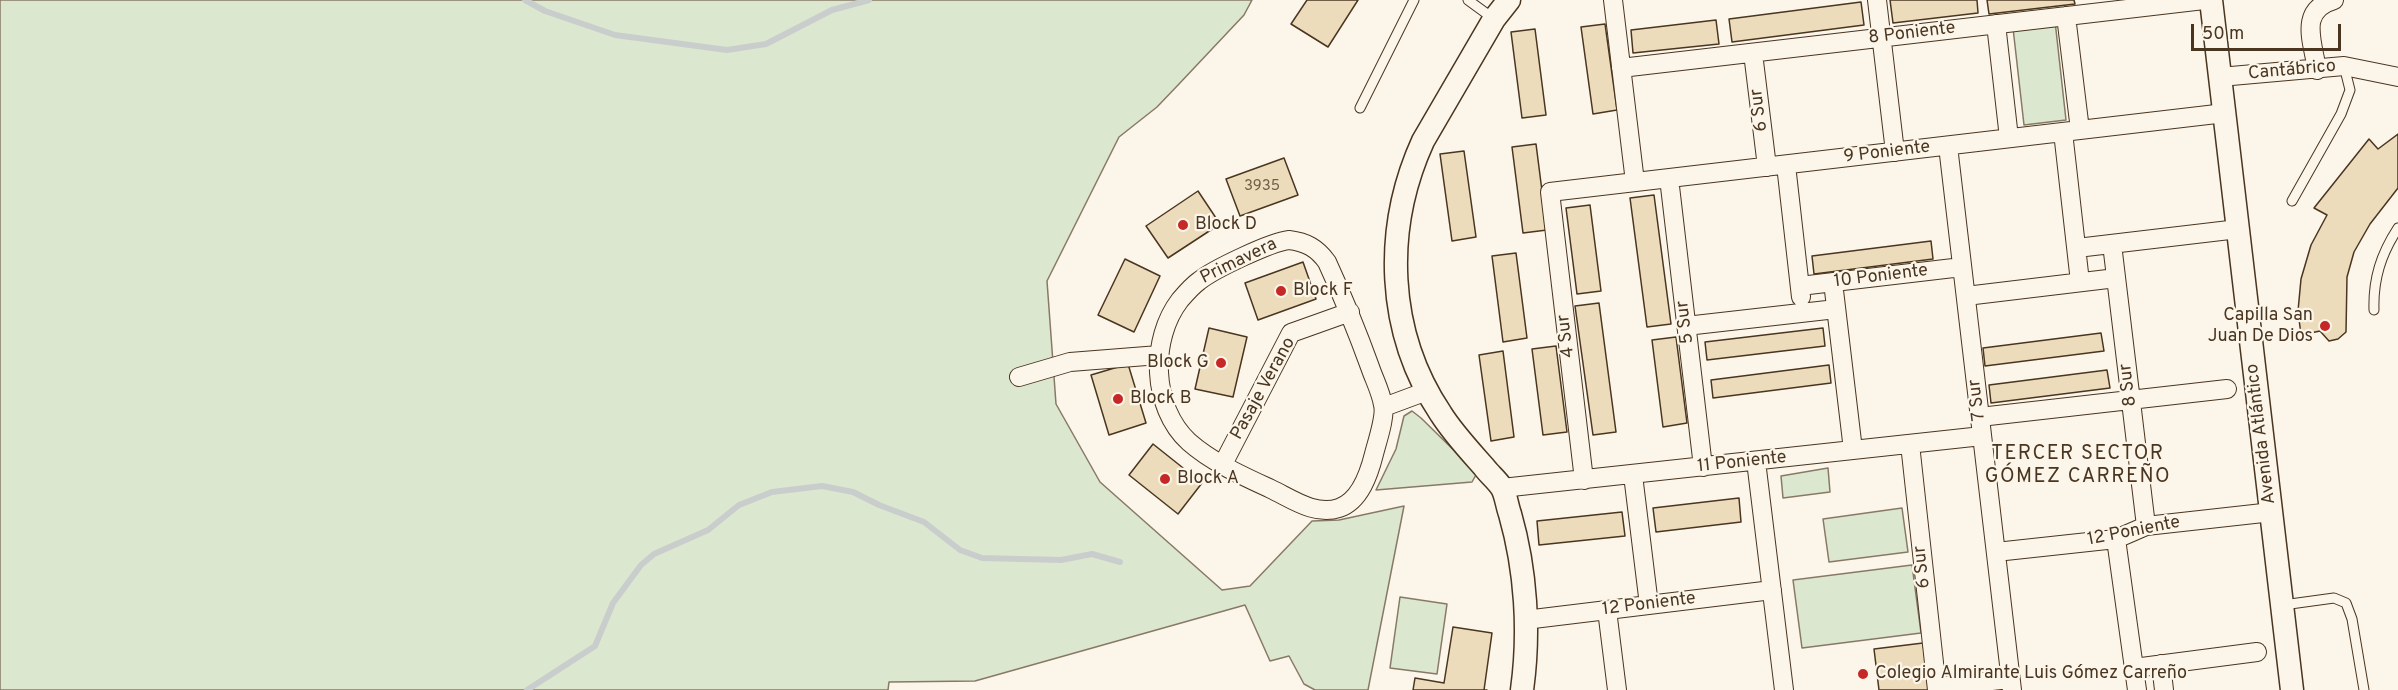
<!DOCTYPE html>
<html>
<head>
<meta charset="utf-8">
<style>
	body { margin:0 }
	#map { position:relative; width:2398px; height:690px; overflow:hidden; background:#fbf6e9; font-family:Overpass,sans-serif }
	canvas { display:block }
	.scale { position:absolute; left:2191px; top:24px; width:150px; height:27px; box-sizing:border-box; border:3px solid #4a3520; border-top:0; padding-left:8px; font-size:18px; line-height:21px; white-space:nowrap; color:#4a3520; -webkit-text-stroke:4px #fbf6e9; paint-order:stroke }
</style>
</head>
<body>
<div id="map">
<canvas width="2398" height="690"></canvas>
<div class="scale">50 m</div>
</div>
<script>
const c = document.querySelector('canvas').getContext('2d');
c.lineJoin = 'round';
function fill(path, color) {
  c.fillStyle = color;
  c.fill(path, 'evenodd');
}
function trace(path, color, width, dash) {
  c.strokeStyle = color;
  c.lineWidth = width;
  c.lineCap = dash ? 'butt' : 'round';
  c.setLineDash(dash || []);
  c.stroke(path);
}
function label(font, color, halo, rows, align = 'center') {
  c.font = font + ' Overpass,sans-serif';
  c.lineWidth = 4.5;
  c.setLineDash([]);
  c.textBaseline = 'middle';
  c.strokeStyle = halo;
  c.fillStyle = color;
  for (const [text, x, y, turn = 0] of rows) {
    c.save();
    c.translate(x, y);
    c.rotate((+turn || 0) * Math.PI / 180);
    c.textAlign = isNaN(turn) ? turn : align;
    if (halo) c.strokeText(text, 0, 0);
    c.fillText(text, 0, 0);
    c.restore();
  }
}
const green = new Path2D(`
	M0,0H1252L1244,15L1179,84L1157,107L1119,137L1047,281L1056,404L1100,482L1222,590L1250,586L1312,521L1339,520L1404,506L1368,690H1315L1304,684L1289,656L1270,661L1245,605L975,681L889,682L888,690H0Z
	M2055,21L2066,120L2024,125L2013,28Z
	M1412,411L1421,418L1477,473L1472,482L1376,490L1396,449L1404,416Z
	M1828,468L1830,492L1783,498L1781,476Z
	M1902,508L1908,552L1829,562L1823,519Z
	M1912,565L1921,633L1802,648L1793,580Z
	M1400,597L1447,604L1437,674L1390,668Z`);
fill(green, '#dce7d0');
trace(green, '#887966', 1.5);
trace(new Path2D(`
	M525,0L545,11L615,35L727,50L766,44L832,10L869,0
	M527,690L595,646L613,603L641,565L654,554L708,530L739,505L772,492L822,486L853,492L879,505L924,522L960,550L982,558L1061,560L1092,554L1120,562`), '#c9cecd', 6);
const building = new Path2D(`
	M1307,0H1358L1328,47L1291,24Z
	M1890,0H1977L1978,13L1893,23Z
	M1987,0H2074L2075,4L1989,14Z
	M1861,2L1864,25L1732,42L1729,19Z
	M1716,20L1719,44L1633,53L1631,30Z
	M1605,24L1617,110L1593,114L1581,27Z
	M1535,29L1546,115L1522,118L1511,32Z
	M2398,134V188L2370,224L2354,252L2347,277L2346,332L2338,339L2329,341L2320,331L2301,335L2298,311L2301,279L2311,245L2327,215L2314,208L2369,139L2378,149Z
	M1536,144L1547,230L1523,233L1512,147Z
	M1464,151L1476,237L1452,241L1440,154Z
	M1284,158L1298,195L1240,216L1226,179Z
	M1198,191L1220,224L1168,258L1146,226Z
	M1654,195L1671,324L1647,327L1630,198Z
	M1590,205L1601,291L1577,294L1566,208Z
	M1931,241L1933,259L1814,274L1812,256Z
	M1516,253L1527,338L1503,342L1492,256Z
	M1125,259L1160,276L1134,332L1098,315Z
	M1303,262L1316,299L1258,320L1245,283Z
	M1599,303L1616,432L1593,435L1575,306Z
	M1209,328L1247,337L1233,397L1195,389Z
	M1823,328L1825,346L1707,360L1705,342Z
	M2101,333L2104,351L1985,366L1983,348Z
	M1676,337L1687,423L1663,427L1652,340Z
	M1556,346L1567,432L1543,435L1532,349Z
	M1503,351L1514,437L1491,441L1479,355Z
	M1128,364L1146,423L1109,435L1091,375Z
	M1829,365L1831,383L1713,398L1711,380Z
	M2107,370L2110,388L1991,403L1989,385Z
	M1153,444L1202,483L1178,514L1129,475Z
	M1739,498L1741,522L1656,532L1653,508Z
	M1622,512L1625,536L1539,545L1537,521Z
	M1453,627L1492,633L1484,690H1487H1413L1415,678L1444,683Z
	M1923,643L1929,690H1879L1874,649Z`);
fill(building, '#ecdcbc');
trace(building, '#4a3520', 1.5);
const service = new Path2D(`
	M1468,0L1494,19
	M1360,108L1414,0
	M2292,201L2341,114L2350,90L2344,66
	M2374,310C2373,279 2381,254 2398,228
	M2283,605L2334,598L2346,603L2352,619L2364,690`);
const minor = new Path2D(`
	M1613,0L1635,182
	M1877,0L1895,152
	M2066,16L2080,130
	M1996,24L2009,138
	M1753,53L1767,167
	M1621,68L2204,0
	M2317,70C2313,42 2298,10 2334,0
	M2220,77L2344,66L2398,77
	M2063,132L2080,282
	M1948,146L2012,690
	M1786,165L1801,297
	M1669,178L1703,467
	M1289,240C1306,242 1317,248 1327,262C1343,297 1357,331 1370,367C1374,379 1381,392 1383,405C1386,416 1377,442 1374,454C1369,474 1360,501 1339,508C1315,516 1292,499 1271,489C1243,476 1213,463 1189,442C1151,407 1150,339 1180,300C1186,293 1192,286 1199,281C1214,269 1271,242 1289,240Z
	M2112,244L2146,526
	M2077,248L2238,229
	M1833,282L1853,450
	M1800,286L1962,267
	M1966,296L2116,278
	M1686,326L1836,309
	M1019,377L1070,362L1159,355
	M1384,407L1427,391
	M1980,417L2227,389
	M1910,444L1937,690
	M1756,461L1784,690
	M1222,466L1291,333L1350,312
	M1633,475L1649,605
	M1584,480L1550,192L2225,113
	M1502,488L1982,436
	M2116,539L2137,690
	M1996,552L2116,539L2146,526L2272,512
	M1607,610L1617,690
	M1525,620L1772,590
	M2161,664L2164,690
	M2134,668L2257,652
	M1937,687L2010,679`);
const tertiary = new Path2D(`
	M1509,0L1494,19L1423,141C1383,229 1386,332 1441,414C1453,433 1469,450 1484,467C1489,474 1497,480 1502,488C1506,495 1507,506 1510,514C1526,570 1530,632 1522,690
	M2211,0L2292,690`);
trace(service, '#4a3520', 11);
trace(minor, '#4a3520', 20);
trace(tertiary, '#4a3520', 25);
trace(service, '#fbf6e9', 9);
trace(minor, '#fbf6e9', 18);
trace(tertiary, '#fbf6e9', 22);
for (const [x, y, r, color] of [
	[1183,225,6,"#c62828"],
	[1281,291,6,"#c62828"],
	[2325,326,6,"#c62828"],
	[1221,363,6,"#c62828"],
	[1118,399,6,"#c62828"],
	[1165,479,6,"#c62828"],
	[1863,674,6,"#c62828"]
]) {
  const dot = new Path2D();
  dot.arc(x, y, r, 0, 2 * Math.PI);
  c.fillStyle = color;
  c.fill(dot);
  trace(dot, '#fbf6e9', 2);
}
label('15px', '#725f47', null, [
	["3935",1262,187]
]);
label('18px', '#4a3520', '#fbf6e9', [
	["8 Poniente",1912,34,-7],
	["Cantábrico",2292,71,-5],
	["6 Sur",1760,110,-97],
	["9 Poniente",1887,153,-7],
	["Primavera",1239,262,-26],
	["10 Poniente",1881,277,-7],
	["5 Sur",1686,322,-97],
	["4 Sur",1567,336,-97],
	["8 Sur",2129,385,-97],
	["Pasaje Verano",1264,389,-61],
	["7 Sur",1978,400,-97],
	["Avenida Atlántico",2262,434,-97],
	["11 Poniente",1742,463,-6],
	["12 Poniente",2134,532,-11],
	["6 Sur",1923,567,-96],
	["12 Poniente",1649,605,-7]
]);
label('18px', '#4a3520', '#fbf6e9', [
	["Block D",1195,225],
	["Block F",1293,291],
	["Capilla San",2313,316,"right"],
	["Juan De Dios",2313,337,"right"],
	["Block G",1209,363,"right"],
	["Block B",1130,399],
	["Block A",1177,479],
	["Colegio Almirante Luis Gómez Carreño",1875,674]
], 'left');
c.letterSpacing = '1.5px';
label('20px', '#4a3520', '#fbf6e9', [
	["TERCER SECTOR",2078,455],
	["GÓMEZ CARREÑO",2078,478]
]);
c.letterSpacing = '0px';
</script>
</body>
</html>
